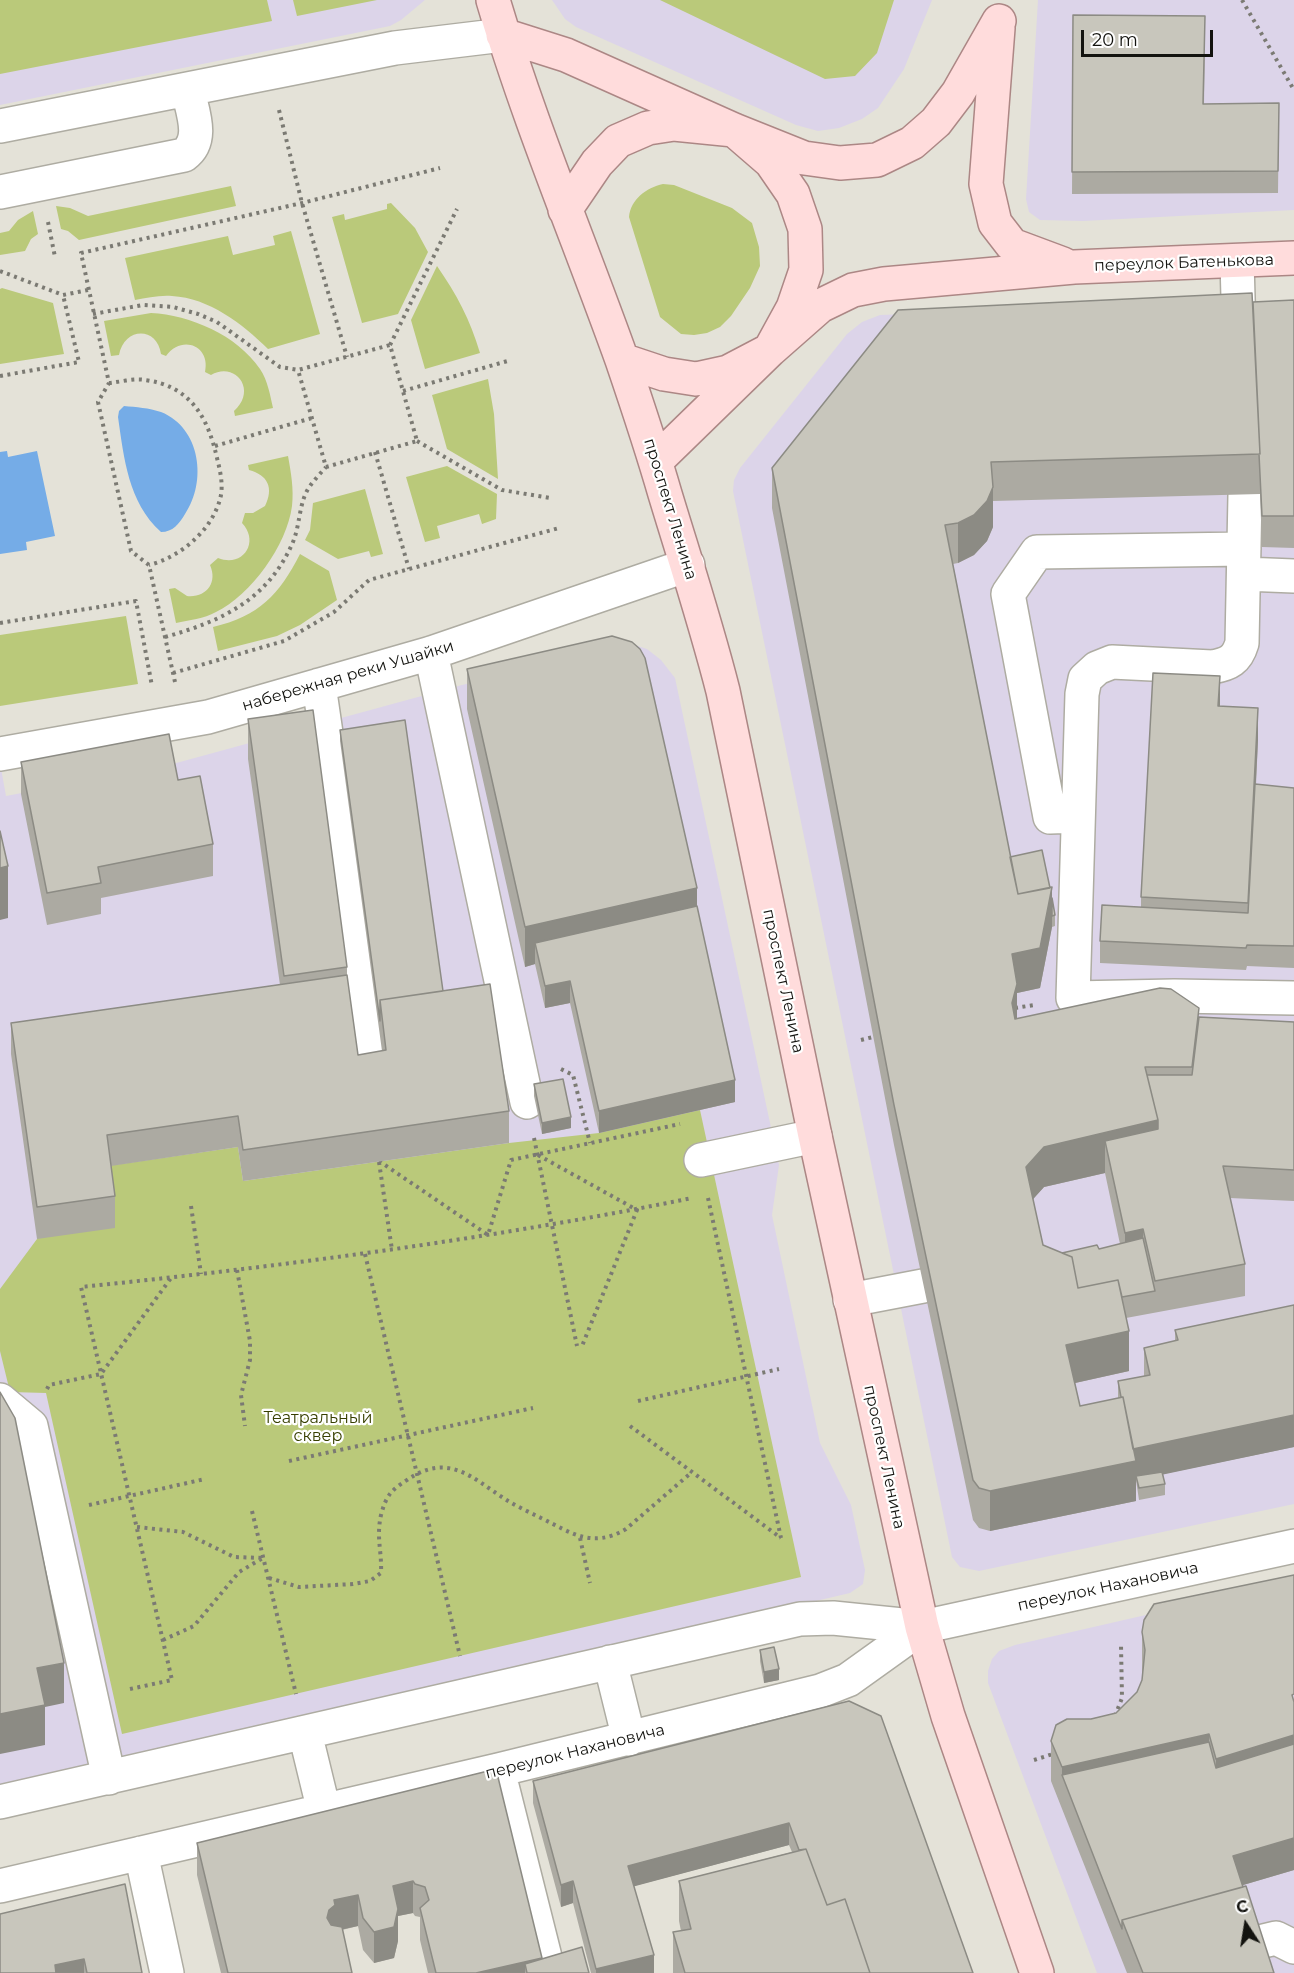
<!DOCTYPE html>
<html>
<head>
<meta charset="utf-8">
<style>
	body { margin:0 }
	#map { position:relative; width:1294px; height:1973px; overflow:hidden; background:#e4e2d8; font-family:Montserrat,sans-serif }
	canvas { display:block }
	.north { position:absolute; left:1216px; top:1895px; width:60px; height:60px; -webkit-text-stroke:4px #fff; paint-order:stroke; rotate:348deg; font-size:16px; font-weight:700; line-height:24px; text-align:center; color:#13130f }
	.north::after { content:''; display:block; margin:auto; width:21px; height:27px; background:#13130f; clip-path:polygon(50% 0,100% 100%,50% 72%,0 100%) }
	.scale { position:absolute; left:1081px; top:30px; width:132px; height:27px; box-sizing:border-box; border:3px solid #13130f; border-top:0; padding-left:8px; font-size:18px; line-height:21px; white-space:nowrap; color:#13130f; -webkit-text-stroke:4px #fff; paint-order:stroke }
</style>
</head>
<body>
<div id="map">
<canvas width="1294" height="1973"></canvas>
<div class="north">С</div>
<div class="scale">20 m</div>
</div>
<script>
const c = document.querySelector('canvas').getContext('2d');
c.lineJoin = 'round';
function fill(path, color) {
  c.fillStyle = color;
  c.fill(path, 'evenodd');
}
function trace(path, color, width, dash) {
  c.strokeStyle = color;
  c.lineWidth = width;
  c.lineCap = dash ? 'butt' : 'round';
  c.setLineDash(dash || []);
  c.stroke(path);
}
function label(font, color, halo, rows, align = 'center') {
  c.font = font + ' Montserrat,sans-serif';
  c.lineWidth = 4.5;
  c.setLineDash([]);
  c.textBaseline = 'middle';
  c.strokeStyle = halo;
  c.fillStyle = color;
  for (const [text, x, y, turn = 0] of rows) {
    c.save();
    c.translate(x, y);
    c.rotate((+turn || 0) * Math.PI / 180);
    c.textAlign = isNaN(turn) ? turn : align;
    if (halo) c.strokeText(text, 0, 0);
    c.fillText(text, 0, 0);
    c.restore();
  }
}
fill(new Path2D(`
	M0,0H425L401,20L390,26L0,105Z
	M552,0H932L904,69L878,108L862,119L839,128L818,131L796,125L576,27L565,19Z
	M1038,0H1294V210L1083,221L1040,220L1029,212L1026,199Z
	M1294,300V1504L979,1571L960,1567L952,1557L733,491L734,480L740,468L847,334L862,322L880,315Z
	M632,644L647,649L661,660L675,678L779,1165L772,1215L820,1443L851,1505L865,1570L863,1584L850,1593L173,1751L0,1789V763L6,796L169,765L462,685Z
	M1294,1581V1973H1097L988,1683V1671L992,1659L999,1651L1015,1645Z`), '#dcd4e9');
fill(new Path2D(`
	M0,0H267L272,21L0,74Z
	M293,0H377L297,16Z
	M660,0H894L877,53L855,76L825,79Z
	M663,184L674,185L732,208L752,223L759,247L760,266L750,288L731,316L720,327L707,333L694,335L681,334L660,317L629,217C631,199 646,188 663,184Z
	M231,186L236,206L79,240L68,231L61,229L56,206L70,208L88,216Z
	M391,203L415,228L428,252L398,314L362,323L332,217L344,214L345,220L387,209V204Z
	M33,211L38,234L31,239L25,251L0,255V233L9,231L18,220Z
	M291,231L320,334L268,349C243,324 209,298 172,296C159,295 147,298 135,300L125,258L228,236L233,255L275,245L273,236Z
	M437,266C457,295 470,319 480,353L425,369L411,320Z
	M2,288L53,303L64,354L0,364V289Z
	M151,313C190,315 237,335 260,369C268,381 270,395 273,408L235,416L234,411C258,390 235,361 211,375L205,372C211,346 182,334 166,356L161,354C157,326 124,327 119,355L111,356L104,321Z
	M488,379L494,414L498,479L447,449L432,395Z
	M288,456C291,473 294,489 292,506C287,545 251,595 216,612C204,619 189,620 176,623L169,589L175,588L187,596C206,598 218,583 210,565L218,558C243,568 260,542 242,523L245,513H253L265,506C274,488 268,475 249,470L248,465Z
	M447,466L497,494L496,519L482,524L479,514L437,526L440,538L425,542L406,477Z
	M365,489L383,554L371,557L369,551L338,559L305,540L310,530L313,503Z
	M300,554L329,571L337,600L300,625L277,636L218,651L213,627C259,616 279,595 300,554Z
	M126,616L138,684L0,706V635Z
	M700,1110L801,1577L122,1734L46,1393L10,1392L0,1351V1289L37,1239L107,1166L238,1147L243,1181L509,1143L599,1133Z`), '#bac97a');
fill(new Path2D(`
	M124,406C136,407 149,408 161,412C201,428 207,482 185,514C179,524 173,532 161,532C128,502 124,458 118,417L119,411Z
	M7,451L8,457L37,451L55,536L26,542L27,550L0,554V452Z`), '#75ace7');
const minor = new Path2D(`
	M0,126L395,48L503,35
	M0,192L184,155C205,140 192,111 188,90
	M1237,261L1239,334
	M1245,495L1242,643C1237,660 1229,664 1212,667L1112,662L1097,668L1085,679L1082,694L1073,998L1174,996L1294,998
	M1244,574L1294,576
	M431,653L527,1102
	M319,685L344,857L371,1074
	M0,754L208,717L431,653L688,565
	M1078,816L1050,817L1008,594L1037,552L1244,549
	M701,1160L815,1136
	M850,1300L923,1286
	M0,1400L31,1426L109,1778
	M610,1662L629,1739
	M305,1733L324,1811
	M498,1770L549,1973
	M0,1802L800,1619L833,1618L922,1627L1294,1546
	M141,1853L167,1973
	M0,1886L498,1770L820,1691L848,1680L922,1627
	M1251,1944L1276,1938L1294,1947`);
const major = new Path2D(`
	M493,0C529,122 579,240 622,360C637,404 652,449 665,494C685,560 706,624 723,691L815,1136L922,1627L948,1716L1037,1973
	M998,28L986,184L995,223L1012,245L1063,264
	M503,35L566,55L734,130L804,158L840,163L877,160L912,143L936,122L958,93L999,21
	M565,210L597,163L618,141L648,128L674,124L734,130L771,162L793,194L805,229L806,270L793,308L770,350L728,372L696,379L664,374L622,360
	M656,461L770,350L820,306L853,290L884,284L1074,267L1294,258`);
trace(minor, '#aeaca2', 36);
trace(major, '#ac8785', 36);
trace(new Path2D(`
	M1242,0L1294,90
	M279,110L302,203L347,357
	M48,222L55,257
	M0,271L63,295L88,290
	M93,314L143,305L173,307L198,314L217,322L280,367L298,370L390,345L417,441L326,467L298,370
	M390,345L457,209
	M0,376L79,362L63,295
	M109,383C120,382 134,378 145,380C191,386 208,418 217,458C220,470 223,483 221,495C214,529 181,557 149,565
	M403,391L511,360
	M417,441L502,490L550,498
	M215,446L312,418
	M375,452L409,569
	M0,623L136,601L152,686
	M165,637C222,621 268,600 293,542C300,525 299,504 308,489C313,481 320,474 326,467
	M173,673L284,641L334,612L369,580L559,528
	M175,682L149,565L131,551L98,402L109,383L81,253L302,203L440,168
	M1015,1008L1034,1005
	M861,1040L873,1037
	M561,1069L573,1075L590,1143
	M534,1138L577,1346
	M538,1155L637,1210L582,1346
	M379,1161L488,1235L511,1160L680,1124
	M379,1162L392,1250
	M708,1198L781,1538
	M191,1206L201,1274
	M365,1254L460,1656
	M237,1270L250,1341V1360L241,1395L245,1426
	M47,1389L49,1385L101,1374L171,1278
	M638,1401L779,1369
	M630,1426L781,1538
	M289,1461L533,1408
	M89,1505L205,1479
	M252,1511L296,1694
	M137,1527L183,1532L234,1557L264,1558
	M580,1538L590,1583
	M269,1578L299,1587L353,1584L370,1581L381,1573C382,1551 376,1538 381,1515C386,1496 391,1490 407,1480C448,1452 471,1477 505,1499C516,1506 529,1512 541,1518C572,1533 592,1549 626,1529L692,1472
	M163,1640L194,1626L239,1572L263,1558
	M130,1689L172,1680L81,1287C286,1266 490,1239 692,1198
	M1115,1716L1122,1698L1121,1645
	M1034,1760L1056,1753`), '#7b7a73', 4, [3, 4.5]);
trace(minor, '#fff', 33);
trace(major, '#ffdcdc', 33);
fill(new Path2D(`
	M1073,15L1205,38L1204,104L1279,103L1278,193L1072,194Z
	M1294,300V548L1262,547L1260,494L993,501V527L987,541L974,555L958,563L953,564L1010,857L1052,898L1055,915V926L1052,927L1040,988L1017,993V1019L1199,1017L1294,1022V1201L1230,1198L1245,1264V1296L1126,1318L1129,1371L1075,1383L1080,1406L1118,1398V1381L1144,1376V1348L1175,1341V1330L1294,1305V1447L1163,1474L1165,1484V1495L1139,1500L1136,1480V1501L990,1531L979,1528L973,1520L894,1145L772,508V468L1253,302ZM1105,1173L1120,1244L1099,1249L1062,1253L1043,1245L1033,1199L1044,1187Z
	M467,669L697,906L735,1102L599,1133L570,1003L545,1008L535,964L525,967L467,709Z
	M1220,706L1258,740L1256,785L1294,788V968L1247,966L1246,970L1100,963V941L1141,907V897Z
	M248,719L347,967V975L358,1055L382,1051L340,741V730L443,991L509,1111V1143L243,1181L238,1147L111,1166L115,1196V1228L37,1239L11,1054V1023L280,985L248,759Z
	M21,762L178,780L213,844V876L101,898V914L47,925L21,794Z
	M534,1084L571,1128L542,1134L534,1096Z
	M1144,1620L1294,1870L1243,1885L1274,1973H1127L1051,1781V1741L1091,1719L1116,1713L1137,1692L1142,1680V1632Z
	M760,1650L779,1680L764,1683L760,1661Z
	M849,1701L973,1973H673V1932L681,1931L679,1921V1881L792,1852L789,1845L634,1886L654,1973H591L573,1903L561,1907L533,1803V1781Z
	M496,1769L542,1959L589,1973H428L420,1940V1917L415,1916L413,1913L398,1916V1941L394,1958L374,1963L363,1950L358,1926L342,1930L352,1973H221L197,1875V1843Z
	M0,1914L142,1973H0Z`), '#acaaa2');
fill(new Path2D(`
	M993,487V527L987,541L974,555L958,563V523Z
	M1220,676V708L1218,706Z
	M1258,708V740L1248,935V903Z
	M8,866V918L0,920V868Z
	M1052,887V927L1040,988L1017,993V1024L1012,1043V954Z
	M697,888V928L535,943V964L525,967V927Z
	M570,981V1003L545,1008V986Z
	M735,1080V1102L599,1133V1111Z
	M571,1117V1128L542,1134V1123Z
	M1158,1120V1160L1105,1141V1173L1044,1187L1026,1207V1167L1044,1147Z
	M1143,1229V1260L1125,1264V1233Z
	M1129,1331V1371L1066,1385V1345Z
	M1294,1415V1447L1137,1480L1136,1476V1501L990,1531V1491L1132,1449Z
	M64,1663V1703L45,1707V1745L0,1754V1714L37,1668Z
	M779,1669V1680L764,1683V1672Z
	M1209,1734V1774L1062,1775V1767Z
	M1294,1735V1775L1216,1799V1759Z
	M789,1823V1845L628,1888V1866Z
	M1294,1838V1870L1233,1888V1856Z
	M413,1881V1913L398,1916V1941L394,1958L374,1963V1932L393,1886Z
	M573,1881V1903L561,1907V1885Z
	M358,1895V1926L335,1931L327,1918L329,1910L334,1900Z
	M654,1955V1973H596V1969Z
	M542,1958V1973L525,1964V1973H476Z
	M84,1959V1973H55V1965Z`), '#8c8b84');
const building = new Path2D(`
	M1073,15L1205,16L1203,104L1279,103L1278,171L1072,172Z
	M1252,293L1260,454L991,462L993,487L987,501L974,515L958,523L945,525L1018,894L1052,887L1040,948L1012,954L1017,984L1012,1003L1015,1019L1160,988L1171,989L1199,1008L1192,1067H1145L1158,1120L1044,1147L1026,1167L1043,1245L1072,1257L1078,1288L1118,1280L1129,1331L1066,1345L1080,1406L1123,1397L1136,1461L990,1491L979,1488L973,1480L894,1105L772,468L898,310Z
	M1294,300V516H1262L1259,454H1260L1253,302Z
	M612,636L632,642L640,649L645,658L697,888L525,927L467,669Z
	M1153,673L1220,676L1218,706L1258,708L1248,903L1141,897Z
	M313,710L347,967L284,976L248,719Z
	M405,720L443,991L380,1000V1021L340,730Z
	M169,734L178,780L200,776L213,844L98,867L101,883L47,893L21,762Z
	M1255,784L1294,788V946L1247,945L1246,948L1100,941L1102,905L1248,913Z
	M0,831L8,866L0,868Z
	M1042,850L1050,888L1018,894L1010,857Z
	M1052,898L1055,915L1052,916Z
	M697,906L735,1080L599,1111L570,981L545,986L535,943Z
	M347,975L358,1055L386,1050L380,1000L490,984L509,1111L243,1150L238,1116L107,1135L115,1196L37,1207L11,1023Z
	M1199,1017L1294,1022V1170L1223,1166L1245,1264L1155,1281L1143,1229L1125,1233L1105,1141L1158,1129V1120L1147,1075H1192Z
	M563,1079L571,1117L542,1123L534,1084Z
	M1143,1238L1155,1291L1122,1297L1118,1280L1078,1288L1072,1257L1062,1253L1097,1245L1099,1249Z
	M1294,1305V1415L1133,1449L1123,1397H1121L1118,1381L1150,1375L1144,1348L1178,1340L1175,1330Z
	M0,1392L15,1418L64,1663L37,1668L45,1705L0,1714Z
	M1162,1472L1165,1484L1139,1488L1136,1476Z
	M1294,1575V1694L1292,1695L1294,1702V1735L1216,1759L1209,1734L1062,1767L1051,1741L1056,1725L1067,1719H1091L1116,1713L1137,1692L1142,1680L1145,1650L1142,1632L1144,1620L1154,1604Z
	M774,1647L779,1669L764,1672L760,1650Z
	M849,1701L881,1716L973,1973H870L845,1899L827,1905L806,1849L799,1850L789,1823L628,1866L654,1955L596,1969L573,1881L561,1885L533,1781Z
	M1209,1742L1216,1768L1294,1744V1838L1233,1856L1243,1887L1122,1920V1929L1062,1775Z
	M496,1769L542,1958L476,1973H436L420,1908L429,1900L425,1887L415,1884L413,1881L393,1886L398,1909L394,1927L374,1932L363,1918L358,1895L334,1900L335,1905L329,1910L327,1918L331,1925L342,1927L352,1973H228L197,1843Z
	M806,1849L827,1905L845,1899L870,1973H685L673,1932L691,1929L679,1881Z
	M125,1884L142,1973H87L84,1959L55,1965L56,1973H0V1914Z
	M1246,1886L1274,1973H1143L1122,1920Z
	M582,1947L589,1973H527L525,1964Z`);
fill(building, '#c8c6bc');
trace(building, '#8c8b84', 1.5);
label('16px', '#13130f', '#fff', [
	["переулок Батенькова",1184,263,-2],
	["проспект Ленина",670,509,73],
	["набережная реки Ушайки",348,676,-16],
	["проспект Ленина",783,981,78],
	["проспект Ленина",884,1457,78],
	["переулок Нахановича",1108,1587,-12],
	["переулок Нахановича",575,1752,-14]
]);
label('16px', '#373f00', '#fff', [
	["Театральный",318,1418],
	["сквер",318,1436]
]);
</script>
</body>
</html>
